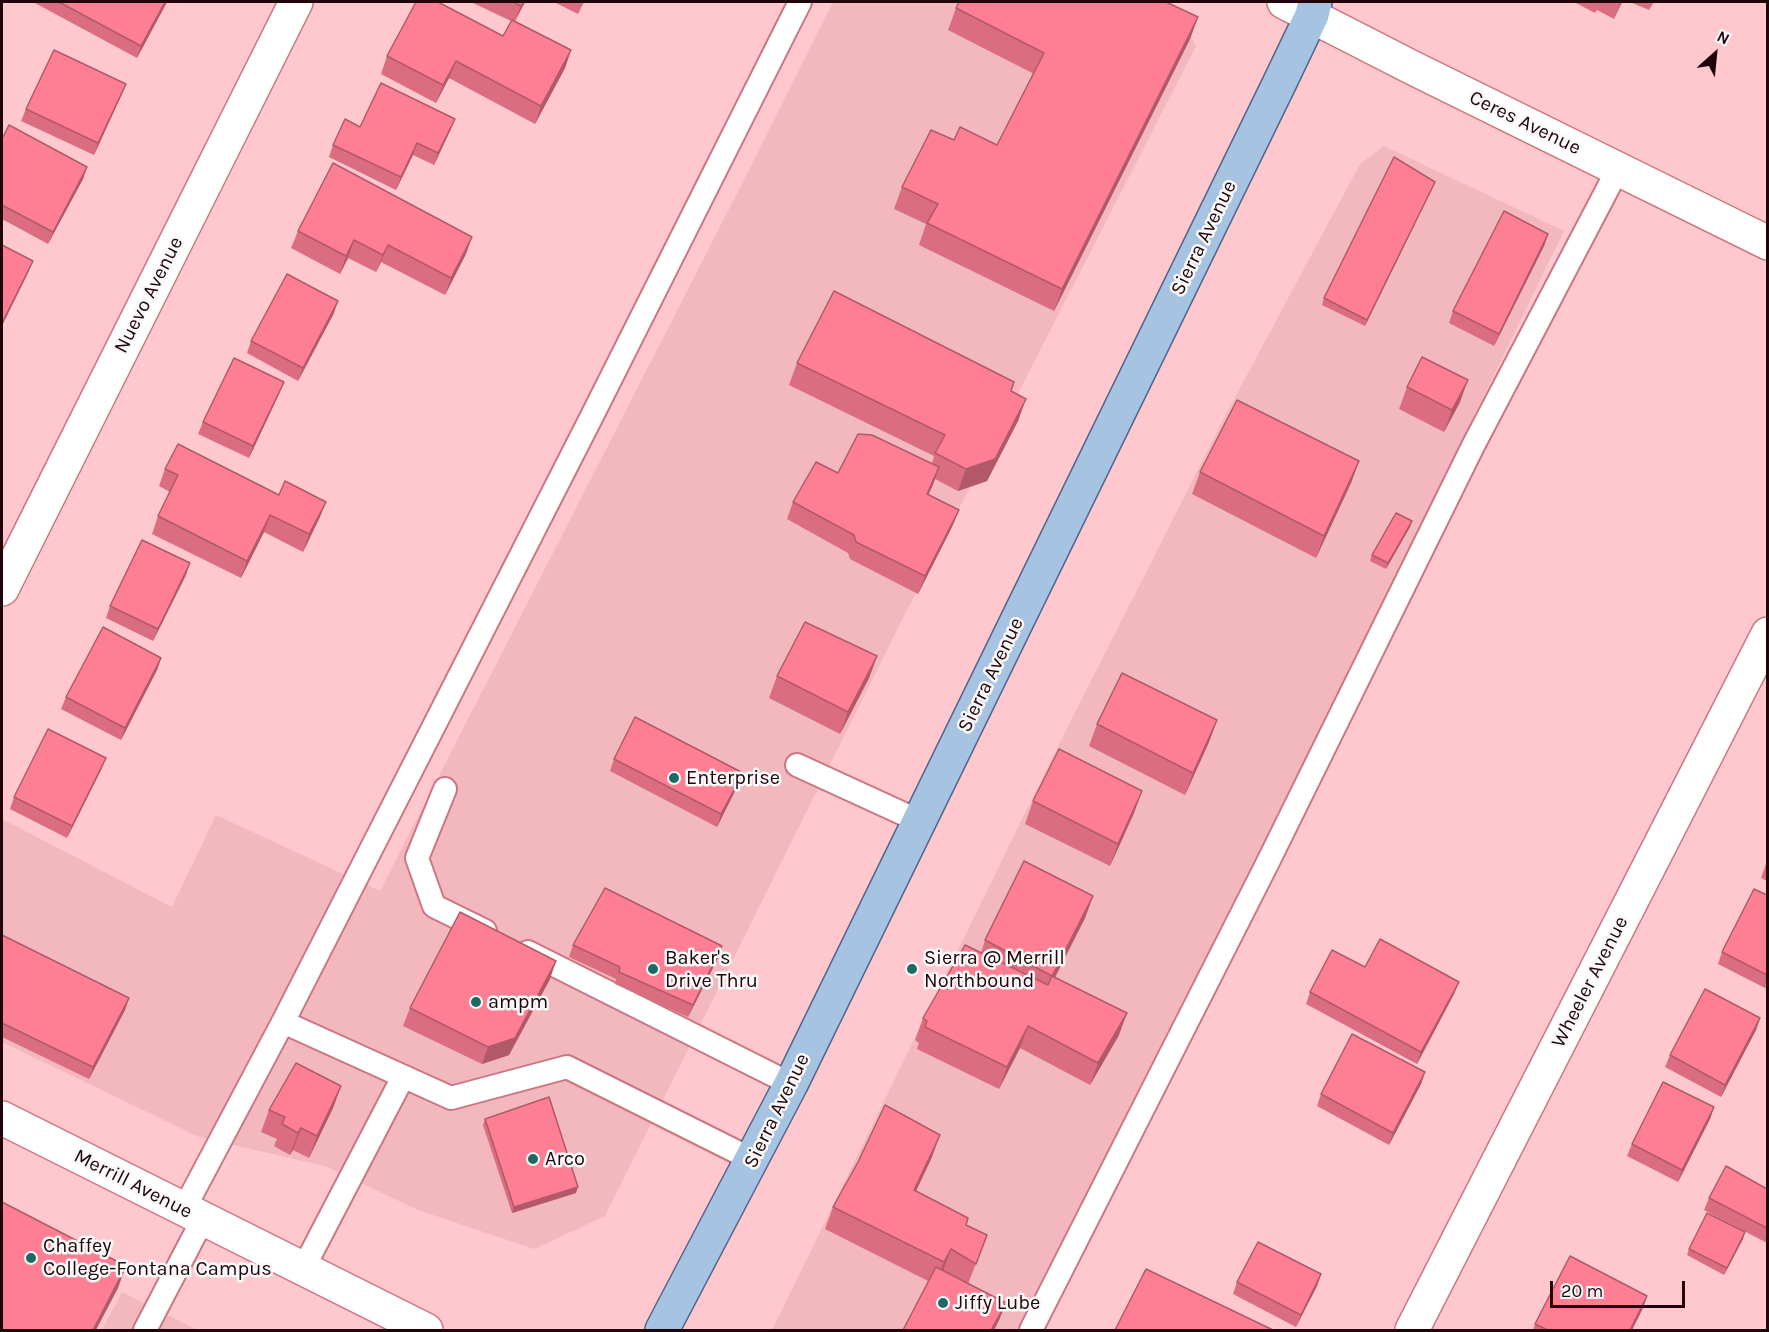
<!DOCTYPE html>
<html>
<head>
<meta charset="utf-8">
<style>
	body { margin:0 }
	#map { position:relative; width:1769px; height:1332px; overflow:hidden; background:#ffc8ce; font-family:Karla,sans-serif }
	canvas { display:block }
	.frame { position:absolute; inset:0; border:3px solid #210409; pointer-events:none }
	.north { position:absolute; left:1685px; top:24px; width:60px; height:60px; -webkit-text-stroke:4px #f9f9f9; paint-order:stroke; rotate:27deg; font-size:16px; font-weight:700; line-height:24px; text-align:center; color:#210409 }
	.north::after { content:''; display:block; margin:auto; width:21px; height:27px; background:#210409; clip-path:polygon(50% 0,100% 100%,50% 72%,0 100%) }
	.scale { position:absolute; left:1550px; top:1281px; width:135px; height:27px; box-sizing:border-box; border:3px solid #210409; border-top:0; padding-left:8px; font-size:18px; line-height:21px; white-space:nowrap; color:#210409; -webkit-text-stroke:4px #f9f9f9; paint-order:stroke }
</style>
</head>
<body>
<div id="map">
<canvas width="1769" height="1332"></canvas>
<div class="frame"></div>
<div class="north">N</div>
<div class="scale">20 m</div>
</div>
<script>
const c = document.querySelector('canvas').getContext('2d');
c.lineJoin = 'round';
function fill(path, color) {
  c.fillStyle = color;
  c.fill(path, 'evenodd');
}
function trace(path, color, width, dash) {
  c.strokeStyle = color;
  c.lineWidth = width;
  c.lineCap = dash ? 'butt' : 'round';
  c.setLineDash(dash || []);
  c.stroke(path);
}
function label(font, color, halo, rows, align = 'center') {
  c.font = font + ' Karla,sans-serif';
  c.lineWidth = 5;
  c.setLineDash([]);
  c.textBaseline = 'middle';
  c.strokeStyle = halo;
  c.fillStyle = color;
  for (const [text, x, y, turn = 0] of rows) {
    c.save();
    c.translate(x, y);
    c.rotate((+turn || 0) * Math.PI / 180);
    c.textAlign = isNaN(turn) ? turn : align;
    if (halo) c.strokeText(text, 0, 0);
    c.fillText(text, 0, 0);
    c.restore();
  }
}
fill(new Path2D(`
	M833,2H1119L1191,36L1196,46L904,616L605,1216L534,1249L418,1210L325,1166L199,1137L2,1042V819L172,907L216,815L380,891L751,166Z
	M1384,146L1564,231L1203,972L1017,1330H772L1048,766L1224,418L1360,164Z
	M122,1292L197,1330H102Z`), '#f2b8be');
const lane = new Path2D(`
	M797,765L919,821
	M445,789L417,858L434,906L485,931
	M528,952L791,1084
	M283,1022L451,1098L567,1067L753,1160
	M184,1209L283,1022L592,416L800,2
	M303,1269L403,1077
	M145,1330L203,1219
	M1031,1330L1268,862L1473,446L1618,169`);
const street = new Path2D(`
	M1284,2L1413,68L1768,243
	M2,589L296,2
	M1412,1330L1768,634`);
const secondary = new Path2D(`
	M2,1118L426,1330`);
const primary = new Path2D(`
	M662,1330L791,1084L1279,84L1312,15L1315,2`);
trace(lane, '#cb7783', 26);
trace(street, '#cb7783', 36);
trace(secondary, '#cb7783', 36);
trace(primary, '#51668a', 36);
trace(lane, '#fff', 22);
trace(street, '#fff', 33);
trace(secondary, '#fff', 33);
trace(primary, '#a6c3e2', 33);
fill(new Path2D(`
	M33,2H167L137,58Z
	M471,2H525L515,21L571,50L565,68L535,124L449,78L436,103L381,74L387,56L503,36L511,21Z
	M554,2H584L578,14Z
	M1574,2H1622L1614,19L1597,10L1595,13Z
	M1630,2H1654L1649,10Z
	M956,8L1198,17L1190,39L1054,311L919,245L926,224L894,209L902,187L954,140L997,145L1034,74L948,30Z
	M126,84L121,96L94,155L21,121L26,109Z
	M455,119L450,131L434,165L413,155L396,190L329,157L333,145L360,127Z
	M2,139L87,167L83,179L48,244L2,219Z
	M1435,182L1365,326L1322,305L1324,298Z
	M298,231L466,254L445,295L381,262L376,272L348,258L340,274L291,248Z
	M1548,234L1544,246L1494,346L1449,323L1453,311Z
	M334,313L298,381L247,353L251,341Z
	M797,363L1011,391L1018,421L987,481L958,491L935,479L928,495L959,510L952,527L918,594L850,559L848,553L787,519L793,502L838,473L932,464L934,456L789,385Z
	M1407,387L1460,402L1444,432L1399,409Z
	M279,394L249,458L198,434L203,422Z
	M1359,461L1351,483L1316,558L1192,494L1200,472Z
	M165,469L279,495L326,502L319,519L303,552L264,532L241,578L152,534L158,516L170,492L159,486Z
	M1412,521L1410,527L1386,569L1370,561L1372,555Z
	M186,575L153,641L106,618L110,606Z
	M877,656L869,678L840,734L769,698L777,676Z
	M161,658L157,670L121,740L61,709L66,697Z
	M1217,720L1209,742L1185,795L1089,746L1097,724Z
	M106,758L101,770L67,838L10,809L14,797Z
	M614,759L743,773L738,785L717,827L610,771Z
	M1033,801L1134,813L1110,866L1025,824Z
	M1767,861V881L1761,878Z
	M1767,895V989L1718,964L1722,952Z
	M1093,896L1085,918L1055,978L1119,1035L1090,1085L1020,1048L999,1089L917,1049L919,1043L915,1040L923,1018L981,953L985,940Z
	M2,935L129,998L125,1010L89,1079L2,1037Z
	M573,945L718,958L688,1017L615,984L616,979L569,957Z
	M550,979L509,1055L482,1064L403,1026L410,1008Z
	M1459,982L1454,994L1417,1064L1306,1004L1310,992Z
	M1760,1018L1756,1030L1721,1097L1665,1067L1670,1055Z
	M1425,1072L1421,1084L1389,1145L1317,1106L1321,1094Z
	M341,1086L333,1108L309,1158L293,1150L290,1155L274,1146L277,1139L261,1132L269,1110Z
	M1714,1107L1710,1119L1678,1182L1627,1156L1632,1144Z
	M485,1119L576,1193L512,1213L483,1125Z
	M932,1157L916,1191L966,1225L987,1235L968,1284L1006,1303L999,1320L994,1330H903L928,1281L825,1229L833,1207Z
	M1767,1189V1243L1704,1210L1709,1198Z
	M1743,1239L1724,1275L1687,1255L1689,1249Z
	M1321,1274L1317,1286L1296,1327L1233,1294L1237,1282Z
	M1647,1296L1643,1308L1632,1330H1533L1535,1324Z`), '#da6d7f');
fill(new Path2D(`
	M165,2H167L137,58L141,46Z
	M523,2H525L514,23L521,6Z
	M1621,2H1622L1614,19Z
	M1198,17L1190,39L1054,311L1062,289Z
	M571,50L565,68L535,124L541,106Z
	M456,61L449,78L436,103L443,85Z
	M126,84L121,96L94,155L98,143Z
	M455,119L450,131L434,165L438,153Z
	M417,143L413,155L396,190L401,177Z
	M87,167L83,179L48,244L53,232Z
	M1435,182L1432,189L1365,326L1367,320Z
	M1548,234L1544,246L1494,346L1499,334Z
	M472,237L466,254L445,295L451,278Z
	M354,240L348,258L340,274L346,256Z
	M388,245L381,262L376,272L383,255Z
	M33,261L28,273L2,326V323Z
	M338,301L334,313L298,381L303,368Z
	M1468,380L1460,402L1444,432L1452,410Z
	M284,382L279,394L249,458L253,446Z
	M1026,399L1018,421L987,481L958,491L966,469Z
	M1359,461L1351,483L1316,558L1324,536Z
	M939,467L933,485L920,512L927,494Z
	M326,502L319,519L303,552L309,534Z
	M959,510L952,527L918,594L925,576Z
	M270,515L264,532L241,578L247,561Z
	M1412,521L1410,527L1386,569L1388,563Z
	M190,563L186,575L153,641L158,629Z
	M877,656L869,678L840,734L848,712Z
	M161,658L157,670L121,740L125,728Z
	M1217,720L1209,742L1185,795L1193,773Z
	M106,758L101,770L67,838L72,826Z
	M743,773L738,785L717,827L721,814Z
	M1142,791L1134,813L1110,866L1118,844Z
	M1093,896L1085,918L1044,998L1052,976Z
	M722,946L718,958L688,1017L693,1005Z
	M556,961L550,979L509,1055L482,1064L488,1047Z
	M1459,982L1454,994L1417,1064L1421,1052Z
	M129,998L125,1010L89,1079L93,1067Z
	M1127,1013L1119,1035L1090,1085L1098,1063Z
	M1760,1018L1756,1030L1721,1097L1725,1085Z
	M1028,1026L1020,1048L999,1089L1007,1067Z
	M1425,1072L1421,1084L1389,1145L1393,1133Z
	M341,1086L333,1108L309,1158L317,1136Z
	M1714,1107L1710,1119L1678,1182L1682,1170Z
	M301,1128L293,1150L290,1155L298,1133Z
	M940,1135L932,1157L906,1212L914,1190Z
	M578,1187L576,1193L512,1213L514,1207Z
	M1745,1232L1743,1239L1724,1275L1727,1268Z
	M951,1249L943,1271L935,1284L944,1262Z
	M126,1266L118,1288L96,1330H93Z
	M1321,1274L1317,1286L1296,1327L1301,1315Z
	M1647,1296L1643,1308L1632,1330H1630Z
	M1006,1303L999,1320L994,1330H991Z`), '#b25968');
const building = new Path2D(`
	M59,2H165L141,46Z
	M416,2H438L503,36L512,20L571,50L541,106L456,61L443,85L387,56Z
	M513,2H523L521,6Z
	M959,2H1166L1198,17L1062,289L927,223L938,204L902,187L931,130L954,140L960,127L997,145L1044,53L956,8Z
	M54,50L126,84L98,143L26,109Z
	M381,83L455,119L438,153L417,143L401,177L333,145L345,119L360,127Z
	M9,125L87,167L53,232L2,205V139Z
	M1394,157L1435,182L1367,320L1324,298Z
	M333,163L472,237L451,278L388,245L383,255L354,240L346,256L298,231Z
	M1504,211L1548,234L1499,334L1453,311Z
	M2,245L33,261L2,323Z
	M287,274L338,301L303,368L251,341Z
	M834,291L1014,382L1011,391L1026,399L995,459L966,469L935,453L945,435L797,363Z
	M1422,357L1468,380L1452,410L1407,387Z
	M234,358L284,382L253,446L203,422Z
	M1237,400L1359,461L1324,536L1200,472Z
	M858,434L872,435L939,467L927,494L959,510L925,576L856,542L854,535L793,502L816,462L838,473Z
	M178,444L279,495L285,481L326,502L309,534L270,515L247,561L158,516L178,475L165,469Z
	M1396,513L1412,521L1388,563L1372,555Z
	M142,540L190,563L158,629L110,606Z
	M805,622L877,656L848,712L777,676Z
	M103,627L161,658L125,728L66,697Z
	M1122,673L1217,720L1193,773L1097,724Z
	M635,717L743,773L721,814L614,759Z
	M48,729L106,758L72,826L14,797Z
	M1059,749L1142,791L1118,844L1033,801Z
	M1024,861L1093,896L1052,976L985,940Z
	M605,888L722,946L693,1005L619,972L620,967L573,945Z
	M1754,889L1767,895V975L1722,952Z
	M460,912L556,961L515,1038L488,1047L410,1008Z
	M2,935L129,998L93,1067L2,1023Z
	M1380,939L1459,982L1421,1052L1310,992L1332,950L1365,967Z
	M965,945L1048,985L1052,976L1127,1013L1098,1063L1028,1026L1007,1067L925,1027L927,1021L923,1018Z
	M1705,989L1760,1018L1725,1085L1670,1055Z
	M1352,1034L1425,1072L1393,1133L1321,1094Z
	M296,1063L341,1086L317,1136L301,1128L298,1133L282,1124L285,1117L269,1110Z
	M1663,1082L1714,1107L1682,1170L1632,1144Z
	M549,1097L578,1187L514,1207L485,1119Z
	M885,1105L940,1135L914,1190L968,1218L966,1225L987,1235L976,1264L951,1249L944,1262L833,1207L858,1162Z
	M1726,1166L1767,1189V1228L1709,1198Z
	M2,1202L126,1266L93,1330H2Z
	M1707,1213L1745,1232L1727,1268L1689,1249Z
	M1258,1242L1321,1274L1301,1315L1237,1282Z
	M1570,1256L1647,1296L1630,1330H1548L1535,1324Z
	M936,1267L1006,1303L991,1330H903Z
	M1146,1269L1273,1330H1115Z`);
fill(building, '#fe7f94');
trace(building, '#b25968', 1.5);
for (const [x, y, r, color] of [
	[674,778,6,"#1c6965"],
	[653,969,6,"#1c6965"],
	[912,969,6,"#1c6965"],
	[476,1002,6,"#1c6965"],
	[533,1159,6,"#1c6965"],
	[31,1258,6,"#1c6965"],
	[943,1303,6,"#1c6965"]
]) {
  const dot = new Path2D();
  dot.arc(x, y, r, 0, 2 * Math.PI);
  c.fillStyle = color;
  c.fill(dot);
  trace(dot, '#f9f9f9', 2);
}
label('20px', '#210409', '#f9f9f9', [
	["Ceres Avenue",1525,123,26],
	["Sierra Avenue",1204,238,-64],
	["Nuevo Avenue",149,295,-63],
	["Sierra Avenue",991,675,-64],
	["Wheeler Avenue",1590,982,-63],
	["Sierra Avenue",777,1111,-64],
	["Merrill Avenue",133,1184,27]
]);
label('20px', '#210409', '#f9f9f9', [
	["Enterprise",686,778],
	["Baker's",665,958],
	["Drive Thru",665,981],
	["Sierra @ Merrill",924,958],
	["Northbound",924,981],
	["ampm",488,1002],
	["Arco",545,1159],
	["Chaffey",43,1246],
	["College-Fontana Campus",43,1269],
	["Jiffy Lube",955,1303]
], 'left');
</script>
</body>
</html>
